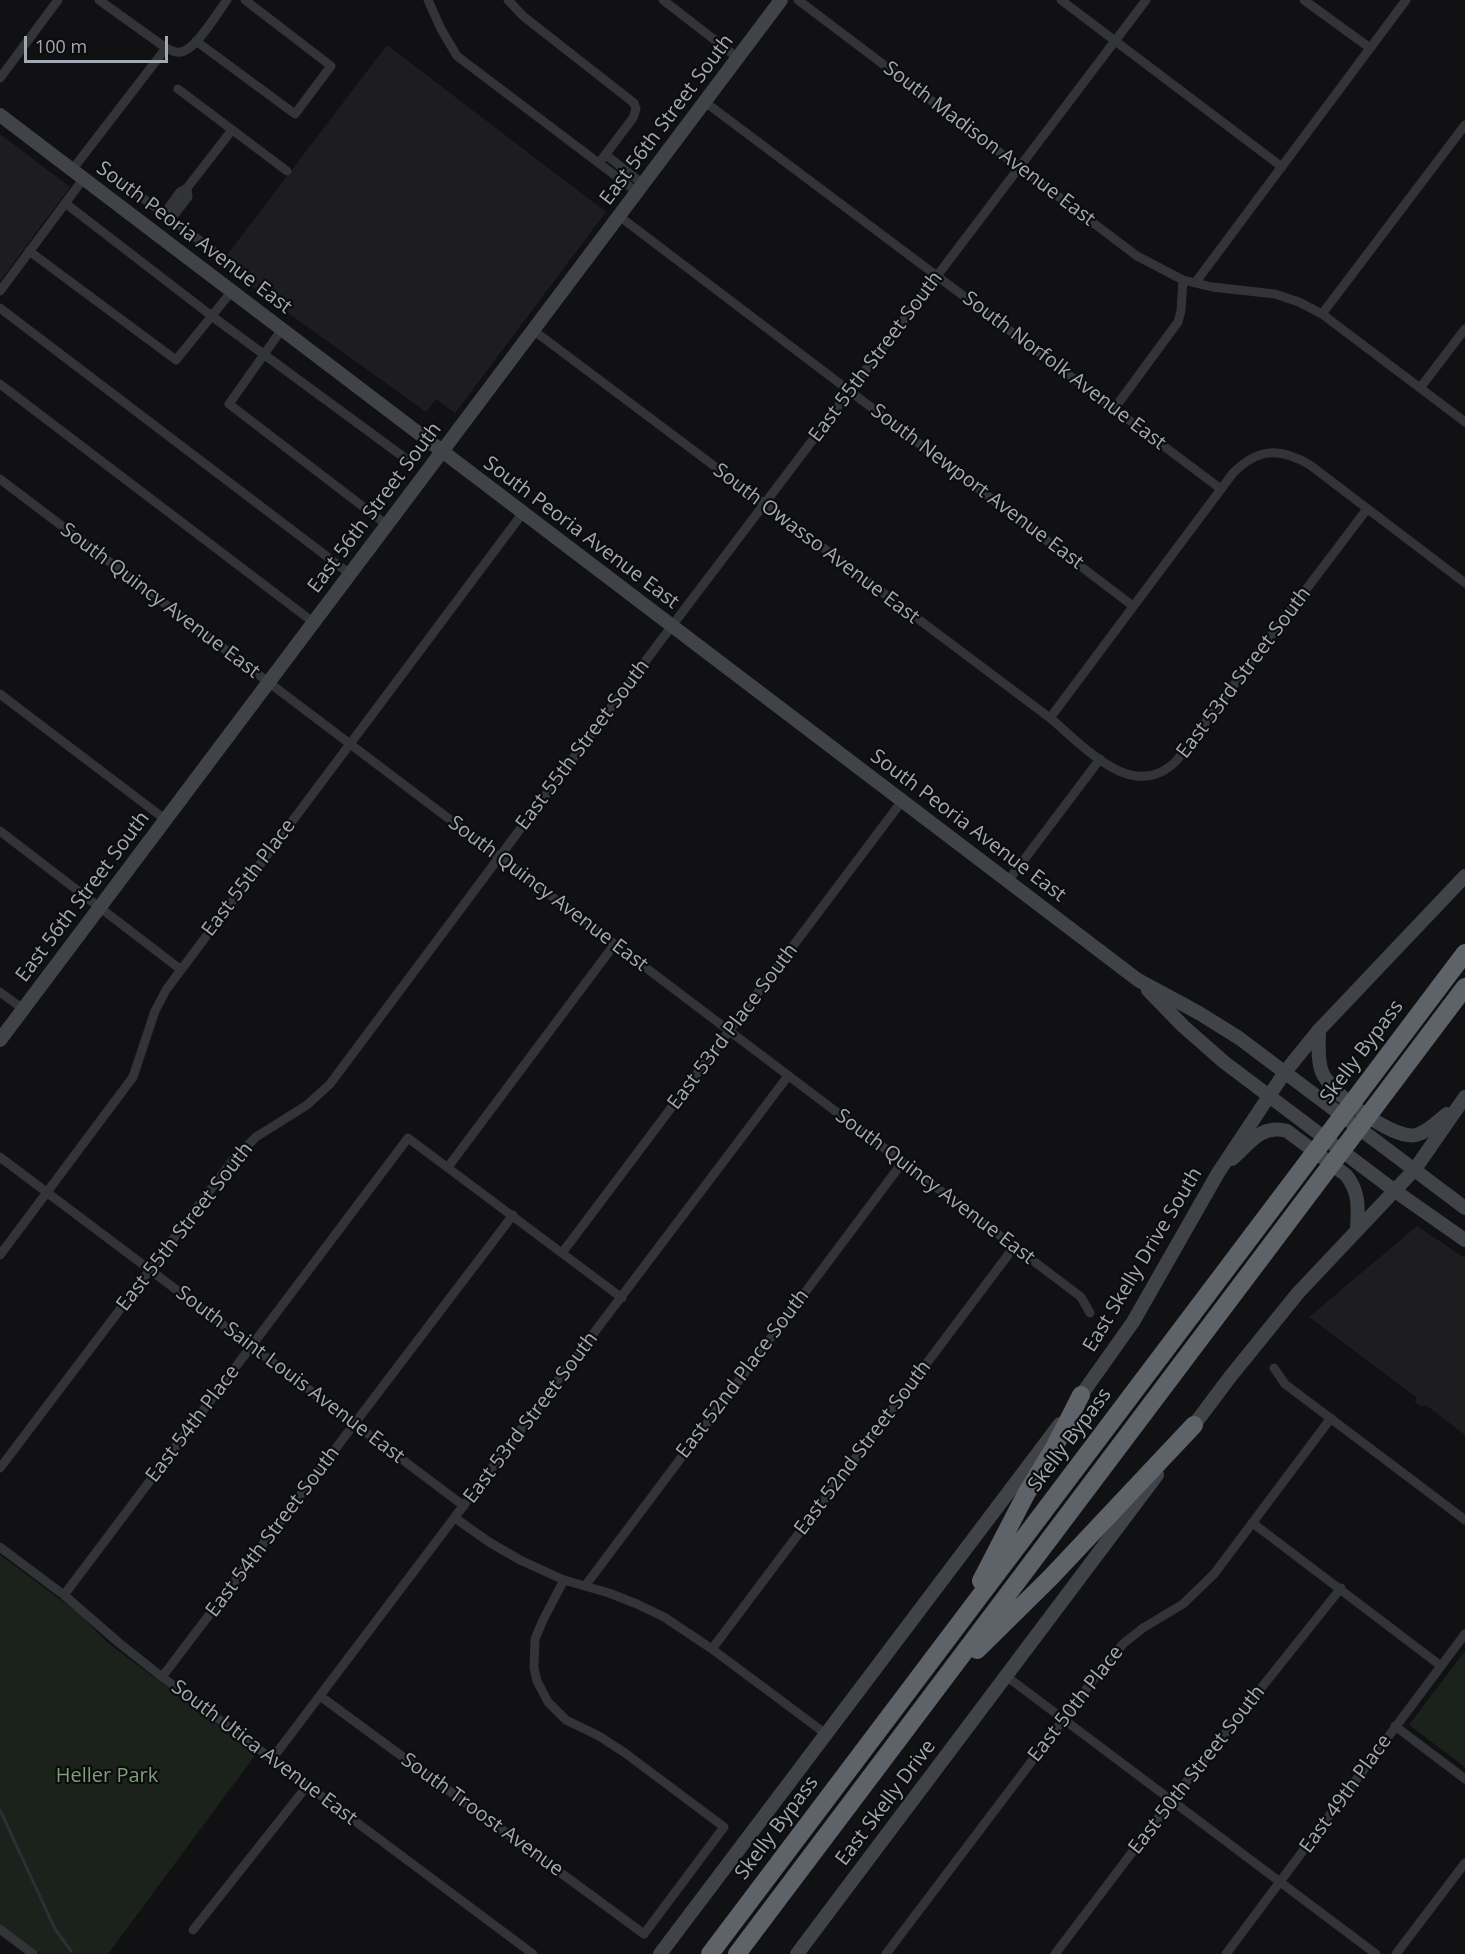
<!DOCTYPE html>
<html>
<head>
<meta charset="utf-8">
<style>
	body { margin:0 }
	#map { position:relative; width:1465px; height:1954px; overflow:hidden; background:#111113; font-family:"Open Sans",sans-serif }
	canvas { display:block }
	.scale { position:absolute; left:24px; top:36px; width:144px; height:27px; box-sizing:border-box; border:3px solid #a2a9b3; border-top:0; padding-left:8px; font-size:18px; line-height:21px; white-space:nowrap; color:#a2a9b3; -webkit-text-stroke:4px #0c0c0d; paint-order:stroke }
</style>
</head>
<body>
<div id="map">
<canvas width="1465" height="1954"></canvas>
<div class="scale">100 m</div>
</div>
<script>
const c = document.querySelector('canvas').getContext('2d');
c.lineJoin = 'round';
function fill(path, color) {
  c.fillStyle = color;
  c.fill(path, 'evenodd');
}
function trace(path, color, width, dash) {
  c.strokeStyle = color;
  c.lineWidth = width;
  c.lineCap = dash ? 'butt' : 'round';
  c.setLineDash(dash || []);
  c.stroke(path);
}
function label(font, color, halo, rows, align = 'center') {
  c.font = font + ' "Open Sans",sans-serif';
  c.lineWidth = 4.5;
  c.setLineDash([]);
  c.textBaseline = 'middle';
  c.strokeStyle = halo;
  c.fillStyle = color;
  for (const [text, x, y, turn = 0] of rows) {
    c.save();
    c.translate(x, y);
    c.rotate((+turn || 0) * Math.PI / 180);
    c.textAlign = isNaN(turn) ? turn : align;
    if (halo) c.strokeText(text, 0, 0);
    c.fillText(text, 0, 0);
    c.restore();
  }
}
fill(new Path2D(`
	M387,45L606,212L455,413L436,399L426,412L220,264Z
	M0,134L70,187L0,281Z
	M1417,1226L1465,1258V1435L1426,1405L1421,1407L1415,1402L1416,1397L1309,1317Z`), '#1d1d1f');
fill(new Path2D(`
	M0,1555L77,1612L108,1643L256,1754L108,1954H40L0,1924Z
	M1465,1651V1767L1409,1725Z`), '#1b221b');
trace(new Path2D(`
	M0,1810L55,1929L71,1951`), '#273136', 3);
trace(new Path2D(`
	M99,0L166,48C172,51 177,54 184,51C197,47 218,12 227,0
	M428,0L441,29L457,56L637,192
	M508,0L523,16L634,103L636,109L633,118L599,163
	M663,0L738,58
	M798,0L1137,256L1183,280L1212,287L1275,294L1299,302L1322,314L1465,422
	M1061,0L1282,167
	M1304,0L1370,48
	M196,41L295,114L331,66L245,0
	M0,78L58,0
	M178,89L287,171
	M705,102L1221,489
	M606,155L643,184
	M72,170L166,48
	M113,176L222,257
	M65,203L213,317L409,461
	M164,214L180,192L187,188L232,130
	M619,216L1133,606
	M171,219L188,197L187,188
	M29,251L176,360L232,291
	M1195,283L1406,0
	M0,291L84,178
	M0,308L350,574
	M1322,314L1465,125
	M282,329L229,404L387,525
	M533,330L1050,718C1084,746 1134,805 1177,760L1367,509
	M0,384L313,622
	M1420,388L1465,329
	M1114,409L1178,322L1181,311L1183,280
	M0,479L1081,1297L1090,1313
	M0,694L166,820
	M1050,718L1233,473C1258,448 1280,447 1310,465L1465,583
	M0,831L180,969
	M1008,881L1100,759
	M0,992L23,1009
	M0,1157L464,1506
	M448,1167L614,945
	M562,1253L902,801
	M0,1255L133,1077L155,1011L166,990L522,514
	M1274,1368L1285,1384L1465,1520
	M0,1468L233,1160L256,1137L307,1105L330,1084L662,639L1146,0
	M455,1518L489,1542L520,1560L564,1580L609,1593L637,1604L664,1617L712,1649L826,1734
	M1254,1524L1441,1666
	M0,1547L64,1595L118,1642L162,1677L533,1954
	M585,1586L902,1163
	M64,1595L408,1138L622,1298
	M712,1649L1014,1247
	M1006,1676L1376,1954
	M162,1677L513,1215
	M320,1696L644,1934L724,1827L625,1753L599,1736L566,1720L548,1702L537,1681L534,1668L535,1639L543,1620L564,1580
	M1395,1726L1465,1779
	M272,1759L788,1076
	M0,1929L33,1954
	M193,1930L307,1786
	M886,1954L1106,1663L1124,1643L1143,1628L1183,1604L1214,1574L1331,1418
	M1055,1954L1171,1801L1341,1588
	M1226,1954L1465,1634
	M1396,1954L1465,1863`), '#323437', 9);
trace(new Path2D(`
	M0,115L1138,980L1199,1013L1239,1038L1465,1208
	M1148,990L1183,1026L1224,1062L1395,1191L1465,1240
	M1319,1030C1319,1043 1317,1059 1322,1072C1330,1093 1393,1140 1416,1135C1428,1132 1438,1121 1447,1114
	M0,1040L781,0
	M1232,1159C1250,1143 1261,1124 1287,1131L1346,1175C1360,1192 1358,1209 1357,1230
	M1077,1401L1133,1322L1218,1173L1285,1072L1319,1030L1465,876
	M1188,1433L1230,1377L1298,1293L1415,1169L1465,1097
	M660,1954L1060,1424
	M797,1954L1157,1475`), '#404347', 14);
trace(new Path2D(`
	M981,1581L1026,1494L1054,1448L1081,1395
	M977,1650L1051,1577L1194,1425
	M710,1954L1465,953
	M737,1954L1465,987`), '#5e6269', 18);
label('20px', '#a2a9b3', '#0c0c0d', [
	["East 56th Street South",667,120,-53],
	["South Madison Avenue East",989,144,37],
	["South Peoria Avenue East",194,238,37],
	["East 55th Street South",876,357,-53],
	["South Norfolk Avenue East",1064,371,37],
	["South Newport Avenue East",977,487,37],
	["East 56th Street South",375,508,-53],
	["South Peoria Avenue East",581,533,37],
	["South Owasso Avenue East",816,544,37],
	["South Quincy Avenue East",160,601,37],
	["East 53rd Street South",1244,673,-53],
	["East 55th Street South",583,745,-53],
	["South Peoria Avenue East",968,826,37],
	["East 55th Place",249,878,-53],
	["South Quincy Avenue East",548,894,37],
	["East 56th Street South",83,897,-53],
	["East 53rd Place South",733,1027,-53],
	["Skelly Bypass",1362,1052,-53],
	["South Quincy Avenue East",935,1187,37],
	["East 55th Street South",185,1227,-52],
	["East Skelly Drive South",1143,1260,-59],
	["East 52nd Place South",743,1374,-53],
	["South Saint Louis Avenue East",290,1375,37],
	["East 53rd Street South",531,1418,-53],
	["East 54th Place",193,1424,-53],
	["Skelly Bypass",1070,1440,-53],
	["East 52nd Street South",863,1448,-53],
	["East 54th Street South",273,1532,-53],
	["East 50th Place",1076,1704,-52],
	["South Utica Avenue East",264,1753,37],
	["East 50th Street South",1197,1770,-52],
	["East 49th Place",1346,1794,-54],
	["East Skelly Drive",886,1803,-53],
	["South Troost Avenue",482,1815,36],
	["Skelly Bypass",777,1828,-53]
]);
label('20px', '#7b9f79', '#0c0c0d', [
	["Heller Park",107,1776]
]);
</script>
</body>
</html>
